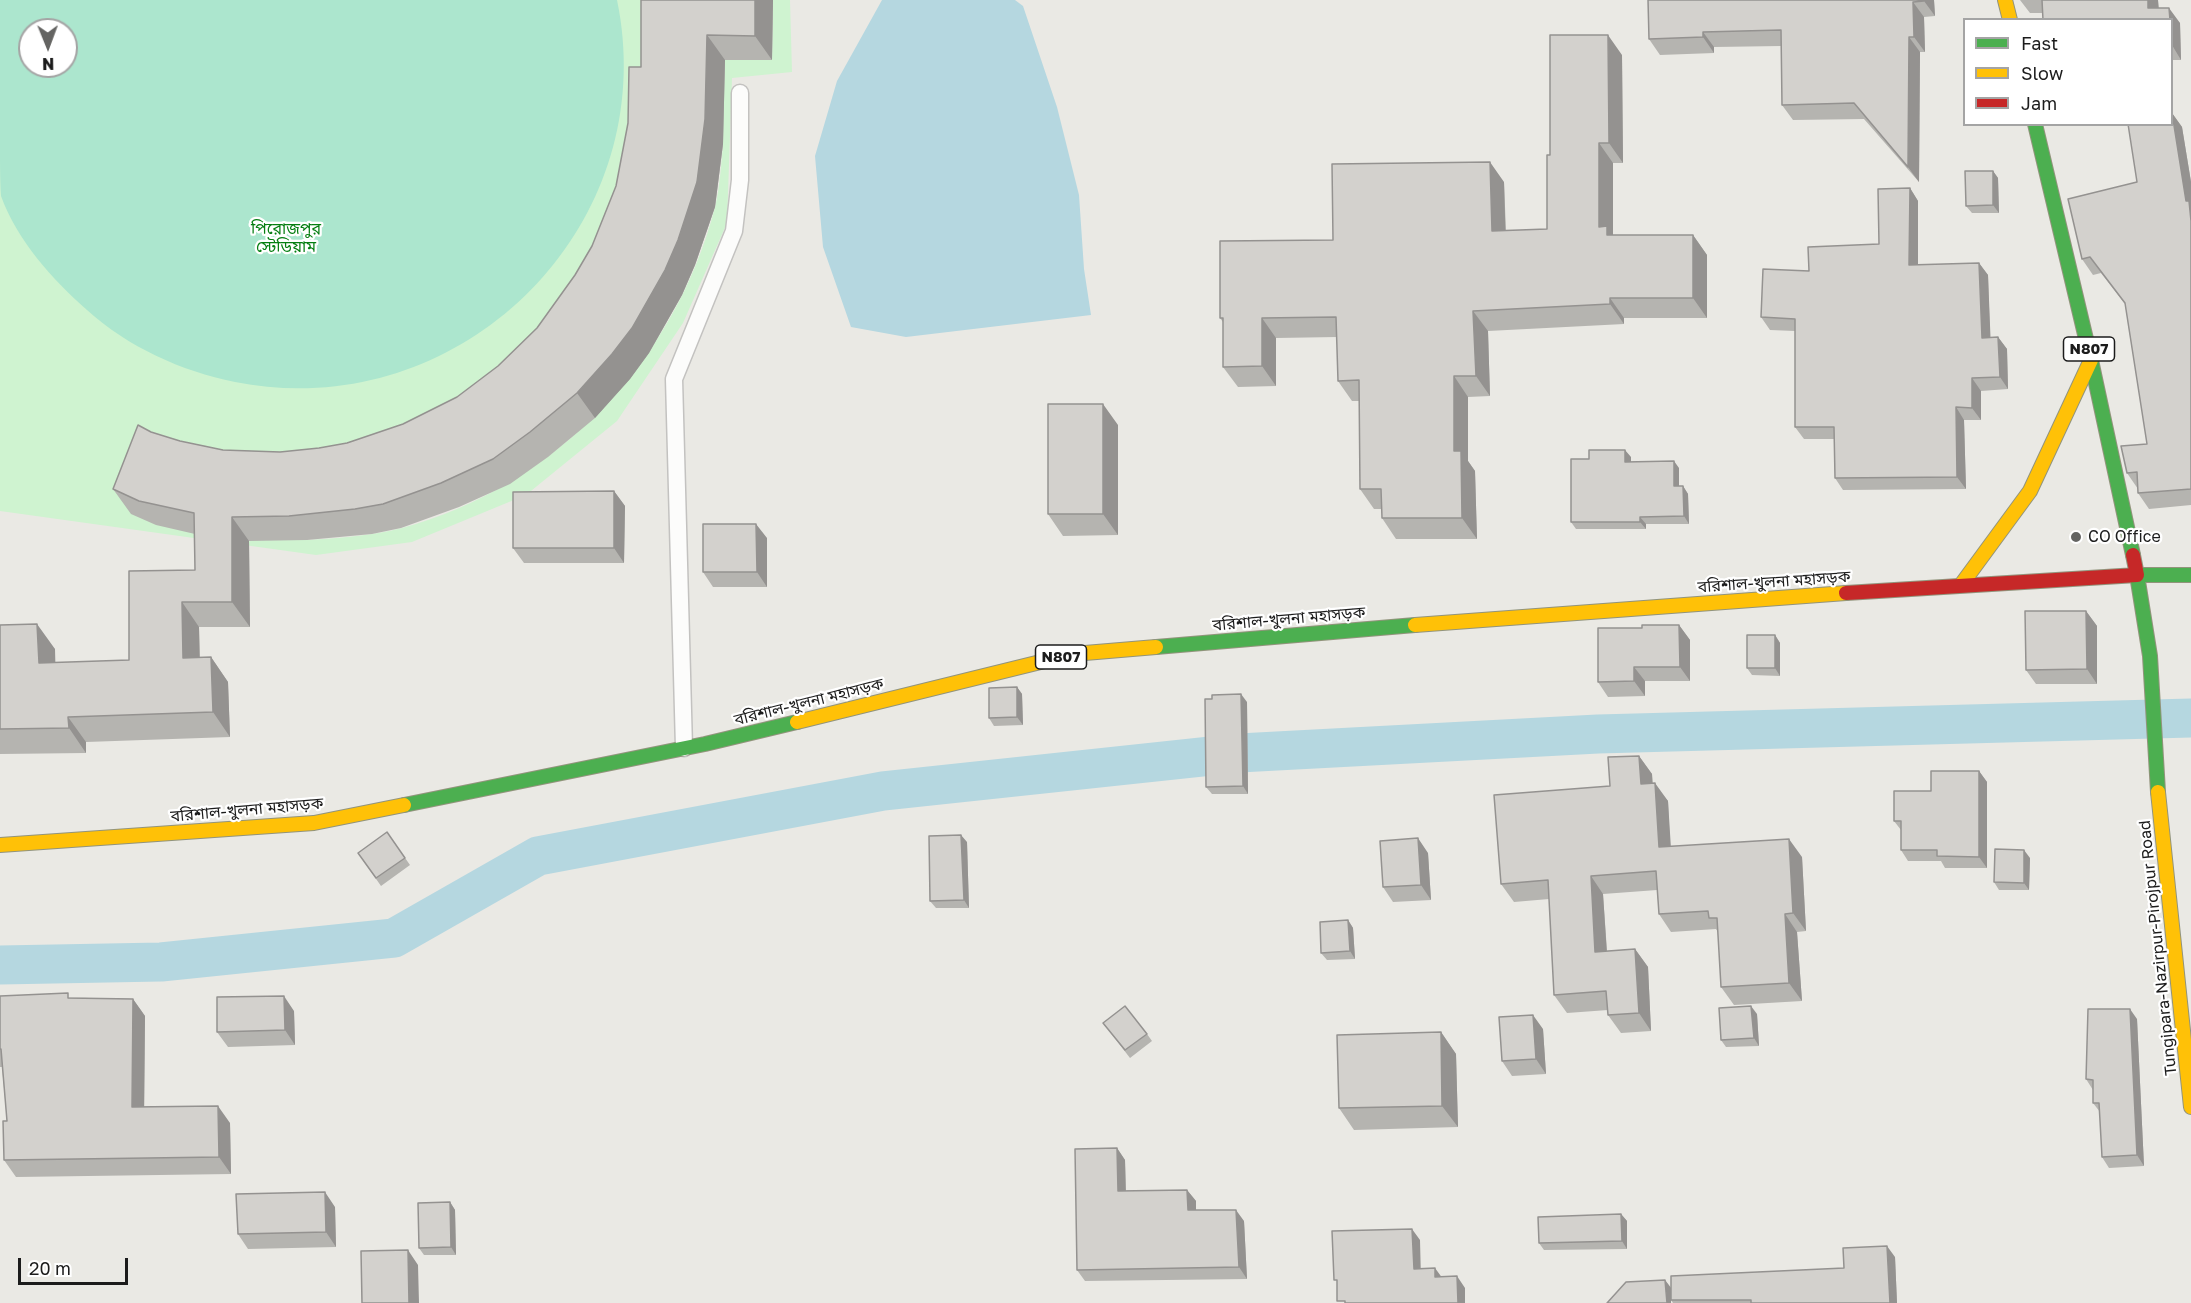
<!DOCTYPE html>
<html>
<head>
<meta charset="utf-8">
<style>
	body { margin:0 }
	#map { position:relative; width:2191px; height:1303px; overflow:hidden; background:#eae9e4; font-family:"Golos Text",sans-serif }
	canvas { display:block }
	.legend { position:absolute; left:1963px; top:18px; width:210px; height:108px; box-sizing:border-box; background:#fff; border:2px solid #a4a4a4; margin:0; padding:8px 10px; list-style:none; font-size:18px; color:#1c1c1c }
	.legend li { display:flex; align-items:center; gap:12px; height:30px }
	.legend b { width:30px; border:2px solid #a4a4a4 }
	.north { position:absolute; left:18px; top:18px; width:60px; height:60px; box-sizing:border-box; background:#fff; border:2px solid #a4a4a4; border-radius:50%; rotate:179deg; font-size:16px; font-weight:700; line-height:24px; text-align:center; color:#1c1c1c }
	.north::after { content:''; display:block; margin:auto; width:21px; height:27px; background:#646462; clip-path:polygon(50% 0,100% 100%,50% 72%,0 100%) }
	.scale { position:absolute; left:18px; top:1258px; width:110px; height:27px; box-sizing:border-box; border:3px solid #1c1c1c; border-top:0; padding-left:8px; font-size:18px; line-height:21px; white-space:nowrap; color:#1c1c1c; -webkit-text-stroke:4px #fff; paint-order:stroke }
</style>
</head>
<body>
<div id="map">
<canvas width="2191" height="1303"></canvas>
<ul class="legend">
<li><b style="height:8px;background:#4caf50"></b>Fast</li>
<li><b style="height:8px;background:#ffc107"></b>Slow</li>
<li><b style="height:8px;background:#c62828"></b>Jam</li>
</ul>
<div class="north">N</div>
<div class="scale">20 m</div>
</div>
<script>
const c = document.querySelector('canvas').getContext('2d');
c.lineJoin = 'round';
function fill(path, color) {
  c.fillStyle = color;
  c.fill(path, 'evenodd');
}
function trace(path, color, width, dash) {
  c.strokeStyle = color;
  c.lineWidth = width;
  c.lineCap = dash ? 'butt' : 'round';
  c.setLineDash(dash || []);
  c.stroke(path);
}
function label(font, color, halo, rows, align = 'center') {
  c.font = font + ' "Golos Text","Noto Sans Bengali",sans-serif';
  c.lineWidth = 4.5;
  c.setLineDash([]);
  c.textBaseline = 'middle';
  c.strokeStyle = halo;
  c.fillStyle = color;
  for (const [text, x, y, turn = 0] of rows) {
    c.save();
    c.translate(x, y);
    c.rotate((+turn || 0) * Math.PI / 180);
    c.textAlign = isNaN(turn) ? turn : align;
    if (halo) c.strokeText(text, 0, 0);
    c.fillText(text, 0, 0);
    c.restore();
  }
}
fill(new Path2D(`
	M0,0H659L772,60L773,0H790L792,72L732,78L727,223L683,323L617,421L526,495L412,542L316,555L0,511ZM30,30H66V66H30ZM723,144C721,165 720,187 715,207C676,360 555,487 402,528C371,536 338,538 307,540L609,271Z`), '#cff3d0');
fill(new Path2D(`
	M0,0H617C664,226 461,427 235,382C181,371 128,347 87,310C52,279 17,240 1,196C0,181 0,159 0,144C0,96 0,48 0,0ZM30,30H66V66H30Z`), '#ace6ce');
fill(new Path2D(`
	M882,0H1015L1023,6L1057,107L1079,195L1084,269L1091,315L906,337L851,327L823,247L815,156L837,81Z`), '#b5d7e0');
trace(new Path2D(`
	M0,965L161,962L394,938L538,856L883,791L1239,753L1598,734L2191,718`), '#b5d7e0', 39);
const lane = new Path2D(`
	M684,748L674,379L734,231L740,180V93`);
const fast = new Path2D(`
	M2035,124L2091,360L2133,555
	M1156,647L1415,625
	M2158,792L2150,656L2137,575H2191
	M404,805L705,744L797,722`);
const slow = new Path2D(`
	M2005,0L2010,20
	M1961,585L2030,491L2091,360
	M1415,625L1846,593
	M797,722L1073,654L1156,647
	M2158,792L2191,1107
	M0,845L314,823L404,805`);
const jam = new Path2D(`
	M1846,593L2137,575L2133,555`);
trace(lane, '#c3c2c0', 19);
trace(fast, '#92947c', 16);
trace(slow, '#92947c', 16);
trace(jam, '#92947c', 16);
trace(lane, '#fcfcfb', 16);
trace(fast, '#4caf50', 14);
trace(slow, '#ffc107', 14);
trace(jam, '#c62828', 14);
fill(new Path2D(`
	M773,0L772,60H725L723,144L715,207L695,265L682,295L649,353L630,379L595,418L548,457L510,484L459,507L401,528L372,534L307,540L249,541L250,627H199L200,658L211,657L228,682L230,737L86,742V753L0,754V625L55,649V663L129,660L195,570V534L156,525L131,514L113,489L151,432L180,441L223,450L280,452L319,448L347,443L403,424L457,397L498,366L537,328L575,275L592,246L616,186L641,67Z
	M1648,0H1934L1935,16L1924,17L1925,52H1920L1919,182L1864,119L1793,120L1782,105L1781,46L1714,47V53L1660,55L1649,39Z
	M2020,0H2158L2159,8L2180,23L2181,60H2172V20L2043,13H2030Z
	M1622,55L1623,163H1613V235H1693L1707,255V318H1624V324L1488,331L1490,396L1468,397V461L1475,471L1477,539H1396L1382,518V509H1374L1360,489L1359,401H1352L1338,381L1337,337L1276,338V386L1238,387L1223,367V322L1220,318L1333,240L1504,182L1506,231L1547,229L1550,155Z
	M2172,72V113L2182,127L2191,182V505L2149,509L2138,493V489L2127,473L2147,444L2125,304L2101,273L2093,275L2082,259L2137,182L2172,124Z
	M1993,171L1998,178L1999,213H1972L1966,206Z
	M1910,188L1918,201V265L1979,263L1988,275L1990,337H1998L2007,349L2008,389L1981,391V420H1964L1966,489L1843,490L1835,478L1834,439H1804L1795,427V331L1770,330L1761,317L1879,244Z
	M1118,425V535L1063,536L1048,514Z
	M1631,457V462L1679,468V486H1683L1688,494L1689,524H1646V529H1576L1571,522Z
	M614,491L625,506L624,563H524L513,548Z
	M767,538V587H713L703,572Z
	M2086,611L2097,626V684H2036L2026,670Z
	M1679,625L1690,640V681H1645V696L1608,697L1598,682L1642,628Z
	M1775,635L1780,643V676L1752,675L1747,668Z
	M1017,687L1022,694L1023,725L994,726L989,718Z
	M1247,702L1248,794H1212L1206,787Z
	M1639,756L1652,774L1653,784L1668,801L1670,846L1802,857L1806,931L1797,932L1802,1001L1734,1005L1721,987L1718,932L1716,929L1671,932L1659,914L1657,890L1603,894L1607,951L1635,949L1648,967L1651,1031L1621,1033L1608,1015V1010L1567,1013L1554,995L1549,899L1514,902L1501,884L1610,786Z
	M1979,771L1987,782V868H1945L1941,861H1908L1901,850V830L1894,821L1931,791Z
	M387,832L410,865L381,886L358,853Z
	M967,842L969,908H936L930,901Z
	M1428,853L1431,900L1393,902L1383,887Z
	M2030,858L2029,890H1999L1994,882Z
	M1348,920L1353,928L1355,959L1327,960L1321,953Z
	M0,996L133,999L145,1016L144,1107L230,1123L231,1174L16,1177L4,1160L7,1121L2,1067H0Z
	M294,1011L295,1045L228,1047L217,1032Z
	M1757,1014L1759,1046L1726,1047L1721,1040Z
	M2137,1019L2144,1166L2109,1168L2102,1157L2100,1112L2093,1103V1090L2086,1079Z
	M1103,1023L1147,1034L1152,1041L1130,1058Z
	M1543,1029L1546,1074L1512,1076L1502,1061Z
	M1441,1032L1456,1054L1458,1127L1354,1130L1339,1108Z
	M1117,1148L1125,1160L1126,1191L1187,1190L1196,1201V1210L1244,1221L1247,1279L1085,1281L1077,1270Z
	M450,1202L455,1210L456,1255H424L419,1248Z
	M335,1207L336,1247L248,1249L238,1234Z
	M1621,1214L1627,1221V1249L1544,1250L1539,1243Z
	M1895,1257L1897,1303H1673L1671,1300V1303L1665,1280L1671,1288L1844,1268Z`), '#b5b4b0');
fill(new Path2D(`
	M755,0H773L772,60L755,36Z
	M1924,0H1934L1935,16L1924,1Z
	M2148,0H2158L2159,20L2148,8Z
	M1913,2L1924,17L1925,52L1914,37Z
	M2169,8L2180,23L2181,60L2172,45V20H2170Z
	M1703,32L1714,47V53L1703,37Z
	M707,35L725,60L723,144L715,207L695,265L682,295L649,353L630,379L595,418L577,393Z
	M1608,35L1622,55L1623,163L1609,143Z
	M1909,37L1920,52L1919,182L1908,167Z
	M2172,72V113L2182,127L2191,182V221L2186,201L2172,124Z
	M1599,143L1613,163V236L1621,255L1599,227Z
	M1490,162L1504,182L1506,251L1492,231Z
	M1993,171L1998,178L1999,213L1993,205Z
	M1910,188L1918,201V278L1909,265Z
	M1693,235L1707,255V318L1693,298Z
	M1979,263L1988,275L1991,350L1982,338Z
	M1610,298L1624,318V324L1610,304Z
	M1473,311L1488,331L1490,396L1476,376Z
	M1262,318L1276,338V386L1262,366Z
	M1998,337L2007,349L2008,389L2000,377Z
	M1454,376L1468,397V461L1475,471L1477,539L1462,518L1454,451Z
	M1972,378L1981,391V420L1972,408Z
	M1103,404L1118,425V535L1103,514Z
	M1956,407L1964,420L1966,489L1957,477Z
	M1625,450L1631,457V469L1625,462Z
	M1674,461L1679,468V494L1674,486Z
	M1683,486L1688,494L1689,524L1684,516Z
	M614,491L625,506L624,563L614,548Z
	M232,517L249,541L250,627L232,602Z
	M1640,517L1646,524V529L1640,522Z
	M756,524L767,538V587L757,572Z
	M182,602L199,627L200,683L183,658Z
	M2086,611L2097,626V684L2087,669Z
	M37,624L55,649L56,688L39,663Z
	M1679,625L1690,640V681L1680,667Z
	M1775,635L1780,643V676L1775,668Z
	M211,657L228,682L230,737L213,712Z
	M1634,667L1645,681V696L1634,681Z
	M1017,687L1022,694L1023,725L1017,717Z
	M1241,694L1247,702L1248,794L1243,786Z
	M68,717L86,742V753L69,728Z
	M1639,756L1652,774L1653,802L1641,784Z
	M1979,771L1987,782V868L1979,857Z
	M1655,783L1668,801L1672,865L1659,847Z
	M961,835L967,842L969,908L964,900Z
	M1418,838L1428,853L1431,900L1421,885Z
	M1789,839L1802,857L1806,931L1793,913Z
	M2024,850L2030,858L2029,890L2024,883Z
	M1591,876L1603,894L1608,970L1595,952Z
	M1785,914L1797,932L1802,1001L1789,983Z
	M1348,920L1353,928L1355,959L1350,951Z
	M1635,949L1648,967L1651,1031L1639,1013Z
	M284,996L294,1011L295,1045L285,1030Z
	M133,999L145,1016L144,1125L132,1107Z
	M1751,1006L1757,1014L1759,1046L1754,1038Z
	M2130,1009L2137,1019L2144,1166L2137,1155Z
	M1533,1015L1543,1029L1546,1074L1536,1059Z
	M1441,1032L1456,1054L1458,1127L1442,1106Z
	M218,1106L230,1123L231,1174L219,1157Z
	M1117,1148L1125,1160L1126,1202L1118,1191Z
	M1187,1190L1196,1201V1222L1188,1210Z
	M325,1192L335,1207L336,1247L326,1232Z
	M450,1202L455,1210L456,1255L451,1247Z
	M1236,1210L1244,1221L1247,1279L1239,1267Z
	M1621,1214L1627,1221V1249L1622,1241Z
	M1412,1229L1420,1240L1421,1280L1414,1269Z
	M1887,1246L1895,1257L1897,1303H1890Z
	M408,1250L418,1265L419,1303H409Z
	M1435,1268L1443,1279L1435,1277Z
	M1457,1276L1465,1288V1303H1458Z
	M1665,1280L1671,1288V1303H1667Z`), '#949290');
const building = new Path2D(`
	M641,0H755V36L707,35L705,119L697,182L678,240L665,270L632,328L612,354L577,393L530,432L493,459L441,483L383,504L355,509L289,516L232,517V602H182L183,658L211,657L213,712L68,717L69,728L0,729V625L37,624L39,663L129,660V571L195,570L194,513L139,501L113,489L138,425L151,432L180,441L223,450L280,452L319,448L347,443L403,424L457,397L498,366L537,328L575,275L592,246L616,186L628,123L629,67H641Z
	M1648,0H1924V1L1913,2L1914,37H1909L1908,167L1854,103L1782,105L1781,30L1703,32V37L1649,39Z
	M2042,0H2148V8H2169L2170,20H2043Z
	M1550,35H1608L1609,143H1599V227L1607,226V235H1693V298H1610V304L1473,311L1476,376H1454V451H1461L1462,518H1382L1381,489H1360L1359,380L1338,381L1336,317L1262,318V366L1223,367V318H1220V241L1333,240L1332,164L1490,162L1492,231L1547,229V155H1550Z
	M2172,113L2186,201H2189L2191,221V489L2138,493L2137,472L2127,473L2121,446L2147,444L2125,303L2090,257L2082,259L2068,199L2137,182L2128,124H2172Z
	M1965,171H1993V205L1966,206Z
	M1910,188L1909,265L1979,263L1982,338L1998,337L2000,377L1972,378V408L1956,407L1957,477L1835,478L1834,427H1795V319L1761,317L1763,269L1809,271L1808,247L1879,244L1878,189Z
	M1048,404H1103V514H1048Z
	M1589,450H1625V462L1674,461V486H1683L1684,516L1640,517V522H1571V459H1589Z
	M614,491V548H513V492Z
	M703,524H756L757,572H703Z
	M2025,611H2086L2087,669L2026,670Z
	M1642,625H1679L1680,667H1634V681L1598,682V628H1642Z
	M1747,635H1775V668H1747Z
	M1017,687V717L989,718V688Z
	M1241,694L1243,786L1206,787L1205,699H1212V695Z
	M1639,756L1641,784L1655,783L1659,847L1789,839L1793,913L1785,914L1789,983L1721,987L1717,918H1709L1708,911L1659,914L1656,871L1591,876L1595,952L1635,949L1639,1013L1608,1015L1606,991L1554,995L1548,880L1501,884L1494,795L1610,786L1608,757Z
	M1931,771H1979V857L1937,856V850H1901V821H1894V791H1931Z
	M387,832L405,858L376,878L358,853Z
	M961,835L964,900L930,901L929,836Z
	M1418,838L1421,885L1383,887L1380,841Z
	M1995,849L2024,850V883L1994,882Z
	M1348,920L1350,951L1321,953L1320,922Z
	M68,993V998L133,999L132,1107L218,1106L219,1157L4,1160L3,1121H7L1,1049H0V996Z
	M284,996L285,1030L217,1032V997Z
	M1125,1006L1147,1034L1125,1050L1103,1023Z
	M1751,1006L1754,1038L1721,1040L1719,1008Z
	M2088,1009H2130L2137,1155L2102,1157L2099,1103H2093V1080L2086,1079Z
	M1533,1015L1536,1059L1502,1061L1499,1017Z
	M1441,1032L1442,1106L1339,1108L1337,1035Z
	M1117,1148L1118,1191L1187,1190L1188,1210H1236L1239,1267L1077,1270L1075,1149Z
	M325,1192L326,1232L238,1234L236,1194Z
	M450,1202L451,1247L419,1248L418,1203Z
	M1621,1214L1622,1241L1539,1243L1538,1217Z
	M1412,1229L1414,1269L1435,1268V1277L1457,1276L1458,1303H1345V1301H1337V1280H1334L1332,1231Z
	M1887,1246L1890,1303H1751V1300H1671V1276L1844,1268L1843,1248Z
	M408,1250L409,1303H362L361,1251Z
	M1665,1280L1667,1303H1607L1626,1282Z`);
fill(building, '#d3d1cd');
trace(building, '#949290', 1.5);
for (const [x, y, r, color] of [
	[2076,537,6,"#646462"]
]) {
  const dot = new Path2D();
  dot.arc(x, y, r, 0, 2 * Math.PI);
  c.fillStyle = color;
  c.fill(dot);
  trace(dot, '#fff', 2);
}
for (const [x, y, w] of [
	[2089,349,51],
	[1061,657,51]
]) {
  const box = new Path2D();
  box.roundRect(x - w / 2, y - 12, w, 24, 4.5);
  c.fillStyle = '#fff';
  c.fill(box);
  trace(box, '#1c1c1c', 1.5);
}
label('bold 15px', '#1c1c1c', null, [
	["N807",2089,349],
	["N807",1061,657]
]);
label('16px', '#057e11', '#fff', [
	["পিরোজপুর",286,229],
	["স্টেডিয়াম",286,247]
]);
label('16px', '#1c1c1c', '#fff', [
	["CO Office",2088,537]
], 'left');
label('16px', '#1c1c1c', '#fff', [
	["বরিশাল-খুলনা মহাসড়ক",1774,582,-4],
	["বরিশাল-খুলনা মহাসড়ক",1289,619,-5],
	["বরিশাল-খুলনা মহাসড়ক",809,702,-14],
	["বরিশাল-খুলনা মহাসড়ক",247,810,-5],
	["Tungipara-Nazirpur-Pirojpur Road",2158,948,-96]
]);
</script>
</body>
</html>
